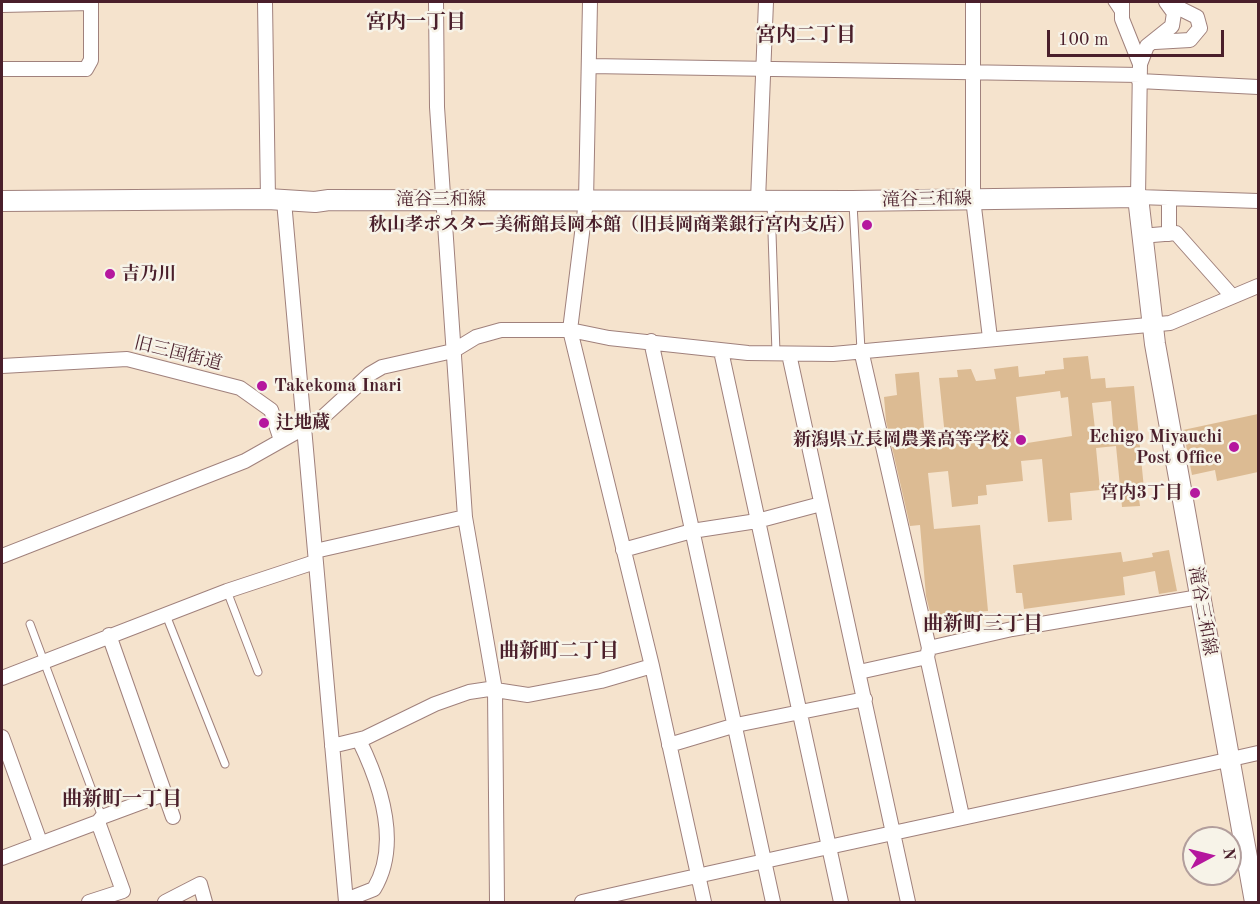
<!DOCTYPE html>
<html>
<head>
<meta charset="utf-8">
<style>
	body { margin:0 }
	#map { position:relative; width:1260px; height:904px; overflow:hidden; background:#f5e3cd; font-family:"Old Standard TT",serif }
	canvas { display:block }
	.frame { position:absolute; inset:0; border:3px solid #4a1f2b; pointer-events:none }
	.north { position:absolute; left:1182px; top:826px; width:60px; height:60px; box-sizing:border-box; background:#f7f3e8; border:2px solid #b29e9c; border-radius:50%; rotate:83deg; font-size:16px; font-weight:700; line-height:24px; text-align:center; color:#4a1f2b }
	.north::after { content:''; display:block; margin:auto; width:21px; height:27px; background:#b5179e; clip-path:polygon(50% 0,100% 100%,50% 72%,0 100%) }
	.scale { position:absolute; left:1047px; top:30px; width:177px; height:27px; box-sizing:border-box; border:3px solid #4a1f2b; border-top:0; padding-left:8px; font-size:18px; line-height:21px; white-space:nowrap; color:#4a1f2b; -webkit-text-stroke:4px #f7f3e8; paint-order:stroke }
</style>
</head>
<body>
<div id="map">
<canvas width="1260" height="904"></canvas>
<div class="frame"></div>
<div class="north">N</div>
<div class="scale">100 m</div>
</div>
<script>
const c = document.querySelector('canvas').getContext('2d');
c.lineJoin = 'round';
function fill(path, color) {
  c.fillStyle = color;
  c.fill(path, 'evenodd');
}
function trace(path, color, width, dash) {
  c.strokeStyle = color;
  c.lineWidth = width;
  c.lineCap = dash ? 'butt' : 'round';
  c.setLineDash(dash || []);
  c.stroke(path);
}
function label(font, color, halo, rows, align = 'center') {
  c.font = font + ' "Old Standard TT","Noto Serif JP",serif';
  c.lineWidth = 5;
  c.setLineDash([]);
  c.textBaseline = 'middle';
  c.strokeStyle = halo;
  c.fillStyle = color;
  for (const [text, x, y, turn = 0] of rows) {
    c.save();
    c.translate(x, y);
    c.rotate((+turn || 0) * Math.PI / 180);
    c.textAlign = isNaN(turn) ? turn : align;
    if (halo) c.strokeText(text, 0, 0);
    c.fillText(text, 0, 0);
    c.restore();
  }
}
fill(new Path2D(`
	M1088,356L1091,379L1105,378L1106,388L1134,386L1145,499H1139L1140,506L1122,507L1116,446L1096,448L1100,490L1070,493L1072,520L1048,522L1042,459L1021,461L1023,481L986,485L987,495L978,496V504L952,507L948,471L928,473L934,529L980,525L988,611L931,616L926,596L920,525L910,526L886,421L884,397L897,395L895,374L919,372L926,449L946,446L939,378L958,377L957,370L971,369L976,381L996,379L994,369L1018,366L1019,377L1045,374V371L1064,369L1063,358ZM1060,391L1061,398L1068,397L1072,436L1021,444L1016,397ZM1111,401L1114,436L1096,438L1092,403Z
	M1258,414V472L1217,481L1215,470L1192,475L1183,430Z
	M1169,550L1177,591L1159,594L1155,571L1123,577L1125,595L1024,609L1022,593H1016L1013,565L1121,552L1123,562L1153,557L1152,553Z`), '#dcbb93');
const lane = new Path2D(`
	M1112,2L1120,14
	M771,203L776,353
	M853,204L861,350
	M227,591L258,672
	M166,615L225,764
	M30,624L102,817`);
const street = new Path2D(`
	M265,2L268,199
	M436,2L437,107L465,517L495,690L497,902
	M590,2L586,201L570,330L652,666L704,902
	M973,2V199L990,338
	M1122,2V19L1140,64L1138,197L1258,201
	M2,5L91,3
	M1155,42L1190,40L1200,28L1197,17L1167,2
	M1140,64L1147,46L1172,26L1174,13L1166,2
	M590,66L1140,75
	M2,69H86L91,60V2
	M1139,81L1258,87
	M758,200L766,2
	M284,201L346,902
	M1169,234V199
	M1141,236L1176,233L1232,296
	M651,341L773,902
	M861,350L929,648L927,657L962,816
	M721,351L841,902
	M789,354L908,902
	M2,366L127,359L240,388L271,410L281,440
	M623,550L692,531L757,521L821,504
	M315,551L465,517
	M2,556L245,461L323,417L370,374L382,367L453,351L476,337L501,330H570L609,338L748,353L833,354L1170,323L1258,286
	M109,635L173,817
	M929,648L1012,629L1199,597
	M859,672L927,657
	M2,678L227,591L315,562
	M2,737L40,842
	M669,745L736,725L865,699
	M332,746L365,738L435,704L469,692L489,689L528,695L601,681L652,666
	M2,858L98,822L102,817L164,794
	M346,900L374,889C401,844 380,783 359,740
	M89,902L123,891L98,822
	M165,902L200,884L205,902
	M582,902C807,850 1033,804 1258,753`);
const secondary = new Path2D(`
	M2,201L268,199L315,202L329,200L852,201L1138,197L1155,344L1255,902`);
trace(lane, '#a0817c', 9);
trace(street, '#a0817c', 16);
trace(secondary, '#a0817c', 22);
trace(lane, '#fff', 7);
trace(street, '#fff', 14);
trace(secondary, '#fff', 20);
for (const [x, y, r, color] of [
	[867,225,6,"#b5179e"],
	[110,274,6,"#b5179e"],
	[262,386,6,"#b5179e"],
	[264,423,6,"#b5179e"],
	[1021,440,6,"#b5179e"],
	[1234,447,6,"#b5179e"],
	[1195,493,6,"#b5179e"]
]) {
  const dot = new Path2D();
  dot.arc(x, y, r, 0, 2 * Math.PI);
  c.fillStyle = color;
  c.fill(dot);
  trace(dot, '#f7f3e8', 2);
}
label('18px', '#4a1f2b', '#f7f3e8', [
	["滝谷三和線",441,200],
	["滝谷三和線",927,200,-1],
	["旧三国街道",178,354,14],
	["滝谷三和線",1202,611,80]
]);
label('bold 18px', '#4a1f2b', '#f7f3e8', [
	["秋山孝ポスター美術館長岡本館（旧長岡商業銀行宮内支店）",855,225],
	["吉乃川",122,274,"left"],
	["Takekoma Inari",274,386,"left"],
	["辻地蔵",276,423,"left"],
	["Echigo Miyauchi",1222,437],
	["Post Office",1222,458],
	["新潟県立長岡農業高等学校",1009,440],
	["宮内3丁目",1183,493]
], 'right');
label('bold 20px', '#4a1f2b', '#f7f3e8', [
	["宮内一丁目",416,23],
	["宮内二丁目",806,36],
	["曲新町三丁目",983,625],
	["曲新町二丁目",559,652],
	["曲新町一丁目",122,800]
]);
</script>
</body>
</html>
